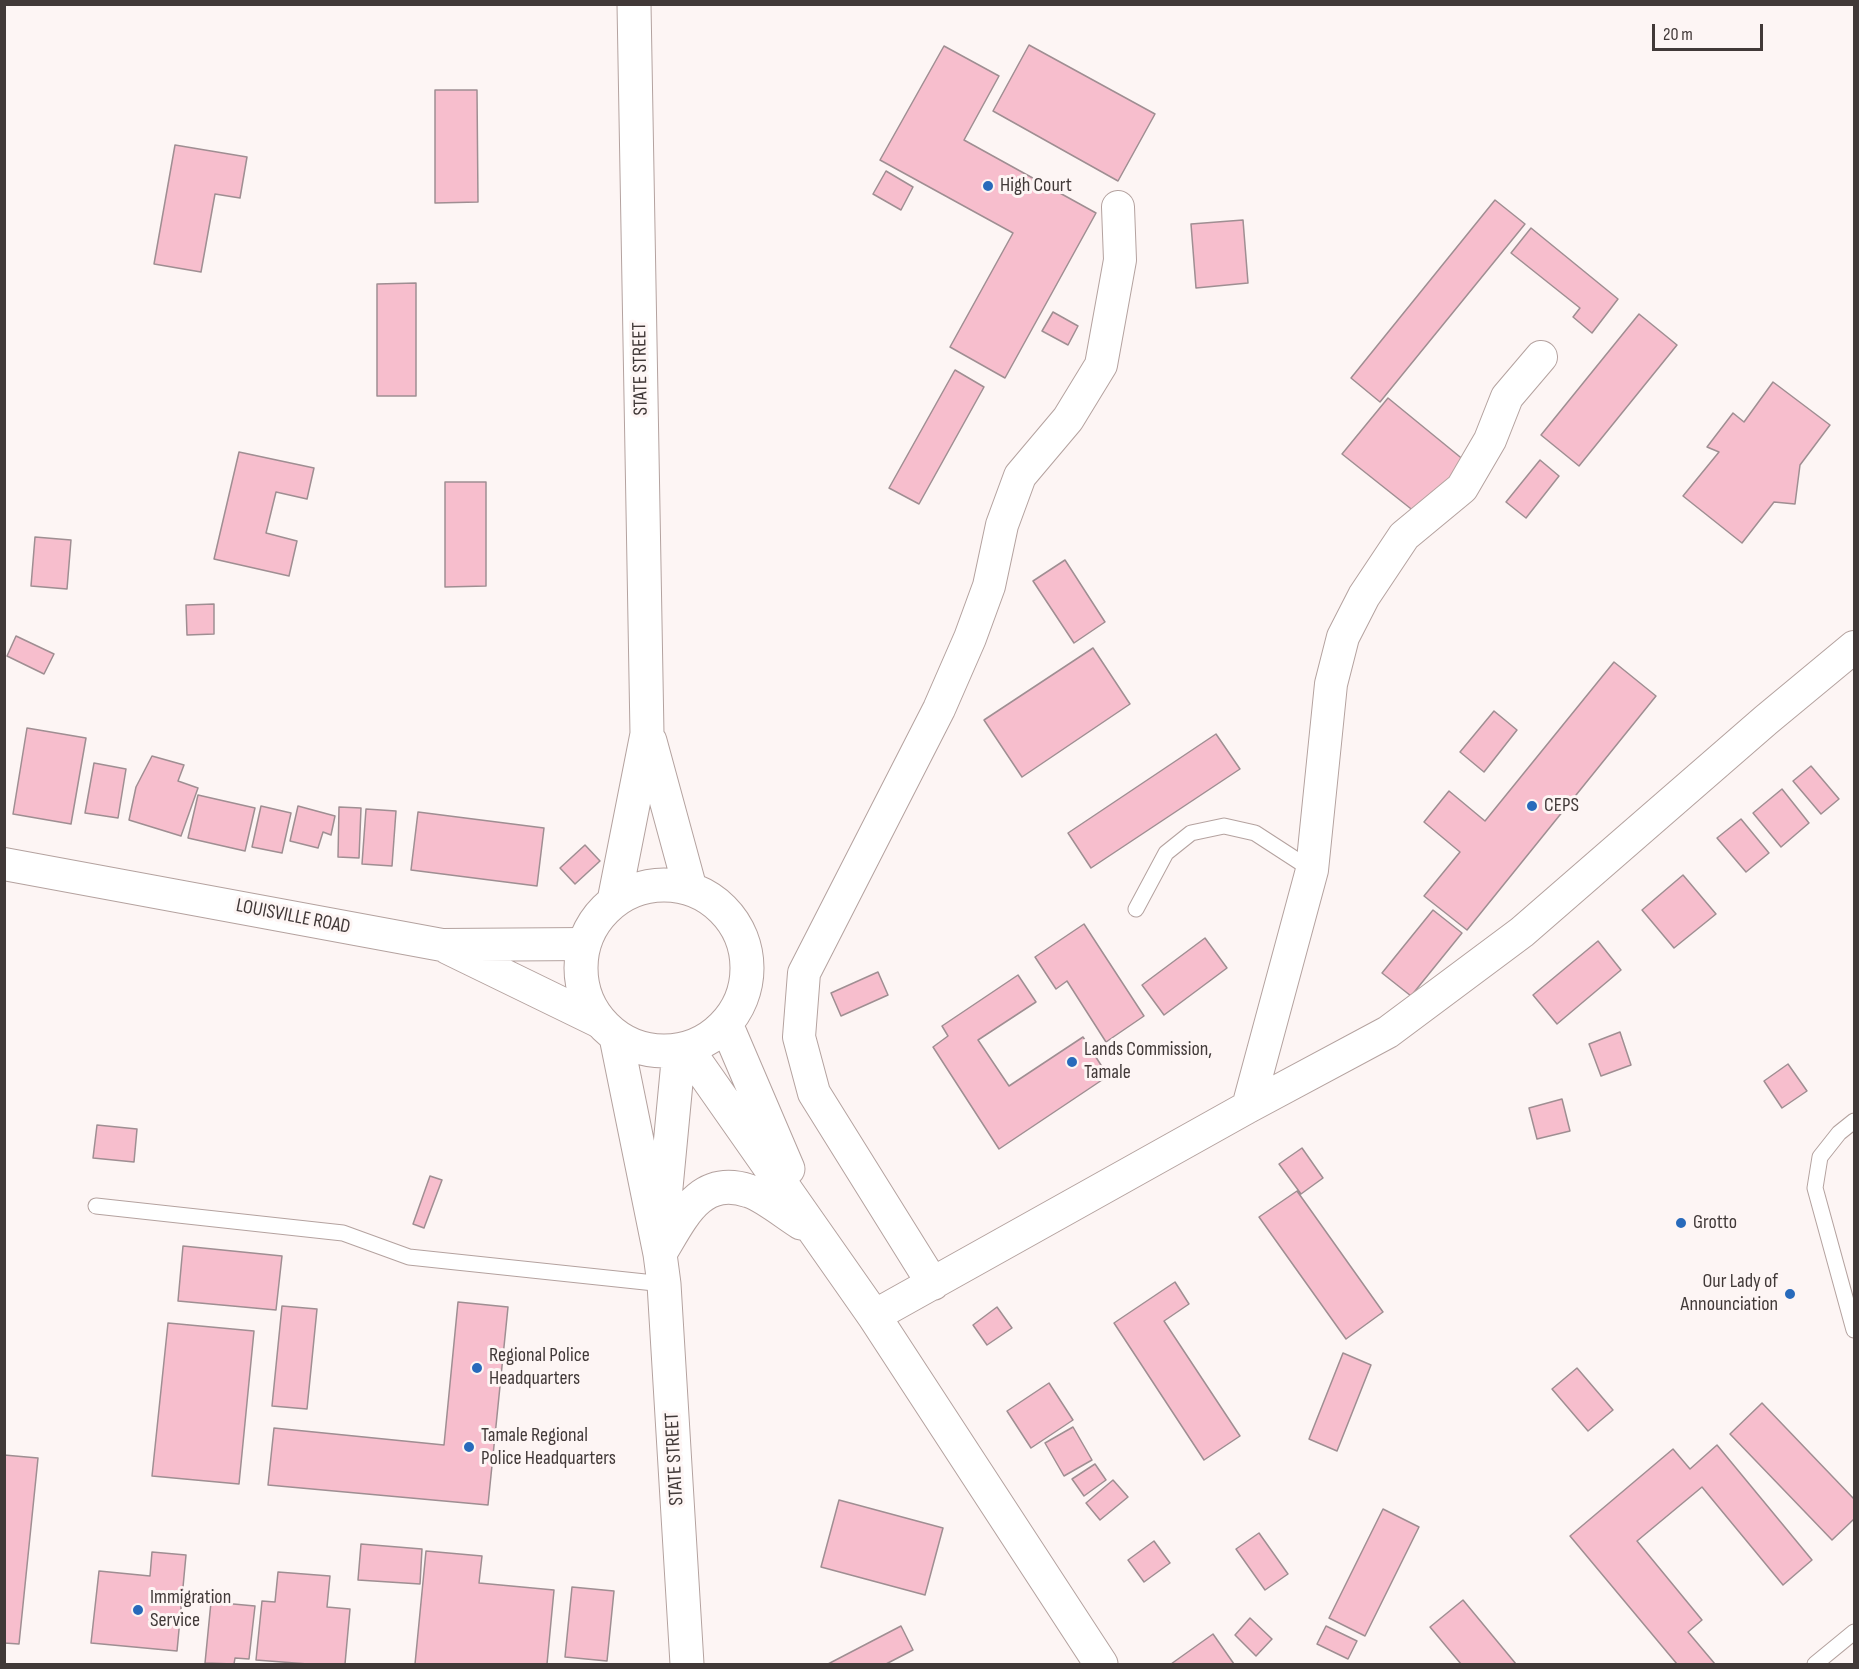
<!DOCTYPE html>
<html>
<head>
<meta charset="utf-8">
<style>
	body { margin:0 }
	#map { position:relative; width:1859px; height:1669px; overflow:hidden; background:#fdf5f4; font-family:"Sofia Sans Condensed",sans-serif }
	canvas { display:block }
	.frame { position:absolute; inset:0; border:6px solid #413938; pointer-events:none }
	.scale { position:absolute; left:1652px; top:24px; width:111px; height:27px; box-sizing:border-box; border:3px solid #413938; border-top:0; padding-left:8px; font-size:18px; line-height:21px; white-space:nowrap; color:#413938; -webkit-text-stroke:4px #fdf5f4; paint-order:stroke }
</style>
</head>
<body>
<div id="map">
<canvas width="1859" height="1669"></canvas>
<div class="frame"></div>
<div class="scale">20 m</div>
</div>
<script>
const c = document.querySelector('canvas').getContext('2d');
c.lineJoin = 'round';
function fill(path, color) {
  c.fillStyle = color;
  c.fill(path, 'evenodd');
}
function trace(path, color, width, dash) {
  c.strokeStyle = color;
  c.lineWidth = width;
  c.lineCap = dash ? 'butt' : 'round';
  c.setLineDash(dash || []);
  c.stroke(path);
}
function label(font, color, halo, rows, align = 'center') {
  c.font = font + ' "Sofia Sans Condensed",sans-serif';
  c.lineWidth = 6;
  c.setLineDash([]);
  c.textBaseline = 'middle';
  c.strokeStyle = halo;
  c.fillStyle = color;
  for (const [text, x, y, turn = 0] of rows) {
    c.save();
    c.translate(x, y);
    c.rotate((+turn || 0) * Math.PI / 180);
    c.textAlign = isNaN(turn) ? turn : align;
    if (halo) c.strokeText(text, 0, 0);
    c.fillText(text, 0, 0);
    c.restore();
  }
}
const building = new Path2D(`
	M1029,45L1155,114L1118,181L993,111Z
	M944,46L999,76L964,140L1096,213L1005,378L950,347L1013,233L880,160Z
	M435,90H477L478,202L435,203Z
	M175,145L247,157L240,198L215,194L201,272L154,264Z
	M886,171L913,187L901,210L873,194Z
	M1495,200L1525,224L1380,402L1351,378Z
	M1243,220L1248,283L1196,288L1191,224Z
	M1531,228L1618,299L1592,333L1573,317L1580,308L1511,253Z
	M416,283V396H377V284Z
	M1053,312L1078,326L1068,345L1042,331Z
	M1639,314L1677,345L1579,466L1541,435Z
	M955,370L984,387L919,504L889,488Z
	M1773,382L1830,425L1800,465L1795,504L1774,502L1742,543L1683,496L1719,452L1707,447L1733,413L1744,422Z
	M1388,398L1465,461L1420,516L1342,454Z
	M239,452L314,468L307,499L276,492L266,533L297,541L289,576L214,559Z
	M1540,460L1559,476L1526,518L1506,502Z
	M445,482H486V586L445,587Z
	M35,537L71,540L67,589L31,586Z
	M1065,560L1105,622L1074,643L1033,581Z
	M214,604V634L187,635L186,605Z
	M16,636L54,654L44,674L7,656Z
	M1093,648L1130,704L1022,777L984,720Z
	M1614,662L1656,696L1467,930L1424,896L1460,852L1424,822L1449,791L1485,821Z
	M1494,711L1517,730L1484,772L1460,752Z
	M27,728L86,738L71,824L13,814Z
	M1216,734L1240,769L1091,868L1068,833Z
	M152,756L184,765L178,781L198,788L181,836L129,820L136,787Z
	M94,763L126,769L118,818L85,813Z
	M1811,766L1839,799L1821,814L1793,781Z
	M1782,789L1809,823L1781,847L1753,813Z
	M198,795L255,808L245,851L188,838Z
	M261,806L291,813L282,853L252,847Z
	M298,806L335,816L331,835L323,832L318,848L290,841Z
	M339,807L361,808L359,858L338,857Z
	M366,809L396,811L392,866L362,864Z
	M418,812L544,828L537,886L411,870Z
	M1741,819L1769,853L1746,872L1717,838Z
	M585,845L600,861L575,884L560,868Z
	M1683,875L1716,914L1674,948L1642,910Z
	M1433,910L1462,933L1411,996L1382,973Z
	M1084,924L1144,1016L1106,1042L1067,981L1056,989L1035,957Z
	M1205,938L1227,968L1164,1015L1142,985Z
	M1598,941L1621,970L1557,1024L1533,995Z
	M878,972L888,995L841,1016L831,993Z
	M1018,975L1036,1002L978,1040L1009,1086L1083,1037L1108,1076L999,1149L933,1047L948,1036L942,1026Z
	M1620,1032L1631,1065L1601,1076L1589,1044Z
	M1788,1064L1807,1091L1782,1108L1764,1081Z
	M1562,1099L1570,1131L1537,1139L1529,1108Z
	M97,1125L137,1129L134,1162L93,1158Z
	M1302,1148L1323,1178L1301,1194L1279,1164Z
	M430,1176L442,1180L424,1228L413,1224Z
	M1297,1191L1383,1312L1346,1339L1259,1217Z
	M183,1246L282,1256L276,1310L178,1301Z
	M1175,1282L1189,1304L1164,1321L1240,1436L1204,1460L1114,1323Z
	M458,1302L508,1307L488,1505L268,1485L274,1428L444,1445Z
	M282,1306L317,1309L307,1409L272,1406Z
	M997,1307L1012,1328L987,1345L973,1325Z
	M168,1323L254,1331L239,1484L152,1476Z
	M1343,1353L1371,1365L1337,1451L1309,1439Z
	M1577,1368L1613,1410L1588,1431L1552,1389Z
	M1049,1383L1073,1420L1031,1448L1007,1411Z
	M1762,1403L1854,1499V1519L1832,1540L1730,1434Z
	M1073,1427L1092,1460L1064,1476L1045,1443Z
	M1717,1445L1812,1560L1783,1585L1702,1487L1637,1541L1702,1620L1688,1632L1715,1664H1677L1570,1536L1673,1449L1690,1469Z
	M4,1455L38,1458L19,1644L4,1643Z
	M1095,1464L1106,1480L1084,1496L1072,1479Z
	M1113,1480L1128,1497L1100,1520L1086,1503Z
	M839,1500L943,1528L925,1595L821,1567Z
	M1383,1509L1419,1527L1365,1636L1329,1618Z
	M1259,1533L1288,1574L1265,1590L1236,1549Z
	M1154,1541L1170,1563L1144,1582L1128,1560Z
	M361,1544L422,1549L420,1584L358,1580Z
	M426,1551L482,1556L479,1583L554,1590L547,1664H415Z
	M152,1552L186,1555L177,1651L91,1643L99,1571L150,1576Z
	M278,1572L330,1576L327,1607L350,1609L345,1664H308L256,1660L262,1601L275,1602Z
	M572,1587L614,1591L607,1661L565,1657Z
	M1463,1600L1516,1664H1461L1430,1627Z
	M211,1602L255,1606L249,1659L235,1658L234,1664L205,1663Z
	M1250,1618L1272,1639L1256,1656L1235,1635Z
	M901,1626L913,1650L886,1664H828Z
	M1326,1626L1357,1641L1348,1659L1317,1644Z
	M1213,1634L1234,1664H1171Z`);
fill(building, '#f7becd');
trace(building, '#9f8e92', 1.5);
const service = new Path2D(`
	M1136,909L1166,853L1191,833L1224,826L1255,833L1312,870
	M1854,1121L1839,1133L1820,1157L1815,1188L1854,1330
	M96,1206L343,1233L409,1257L664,1284
	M1815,1664L1854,1632`);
const minor = new Path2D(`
	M4,864L442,945L584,944
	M448,948L598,1021
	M1248,1107L1312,870L1331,684L1343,637L1364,596L1404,536L1462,488L1490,440L1507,397L1541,357
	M933,1284L814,1093L799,1037L804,973L939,709L970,638L989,586L1002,525L1020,476L1068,419L1101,365L1120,260L1118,207
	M874,1316L1248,1107L1388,1032L1522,932L1766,720L1854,647`);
const tertiary = new Path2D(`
	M650,741L690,888
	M581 968a83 83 0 1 1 166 0a83 83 0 1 1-166 0Z
	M614,901L647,734L634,4
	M726,1024L788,1169
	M616,1037L660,1254L664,1284L687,1664
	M687,1049L874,1316L1101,1664
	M663,1219L679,1051
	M662,1250C683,1215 701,1175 749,1191C763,1195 788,1215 801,1223`);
trace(service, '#b4a29f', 17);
trace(minor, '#b4a29f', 34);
trace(tertiary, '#b4a29f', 35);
trace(service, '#fff', 15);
trace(minor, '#fff', 32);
trace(tertiary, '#fff', 33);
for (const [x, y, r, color] of [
	[988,186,6,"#286abb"],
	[1532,806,6,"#286abb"],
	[1072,1062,6,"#286abb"],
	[1681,1223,6,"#286abb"],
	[1790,1294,6,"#286abb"],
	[477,1368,6,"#286abb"],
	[469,1447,6,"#286abb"],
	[138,1610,6,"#286abb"]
]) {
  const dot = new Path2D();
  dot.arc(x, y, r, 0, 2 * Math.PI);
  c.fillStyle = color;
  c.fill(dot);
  trace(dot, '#fdf5f4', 2);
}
label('20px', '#413938', '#fdf5f4', [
	["High Court",1000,186],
	["CEPS",1544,806],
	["Lands Commission,",1084,1050],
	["Tamale",1084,1073],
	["Grotto",1693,1223],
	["Our Lady of",1778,1282,"right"],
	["Announciation",1778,1305,"right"],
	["Regional Police",489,1356],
	["Headquarters",489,1379],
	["Tamale Regional",481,1436],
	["Police Headquarters",481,1459],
	["Immigration",150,1598],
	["Service",150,1621]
], 'left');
label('20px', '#413938', '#fdf5f4', [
	["STATE STREET",641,369,-91],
	["LOUISVILLE ROAD",293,917,11],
	["STATE STREET",675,1459,-93]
]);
</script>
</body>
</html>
